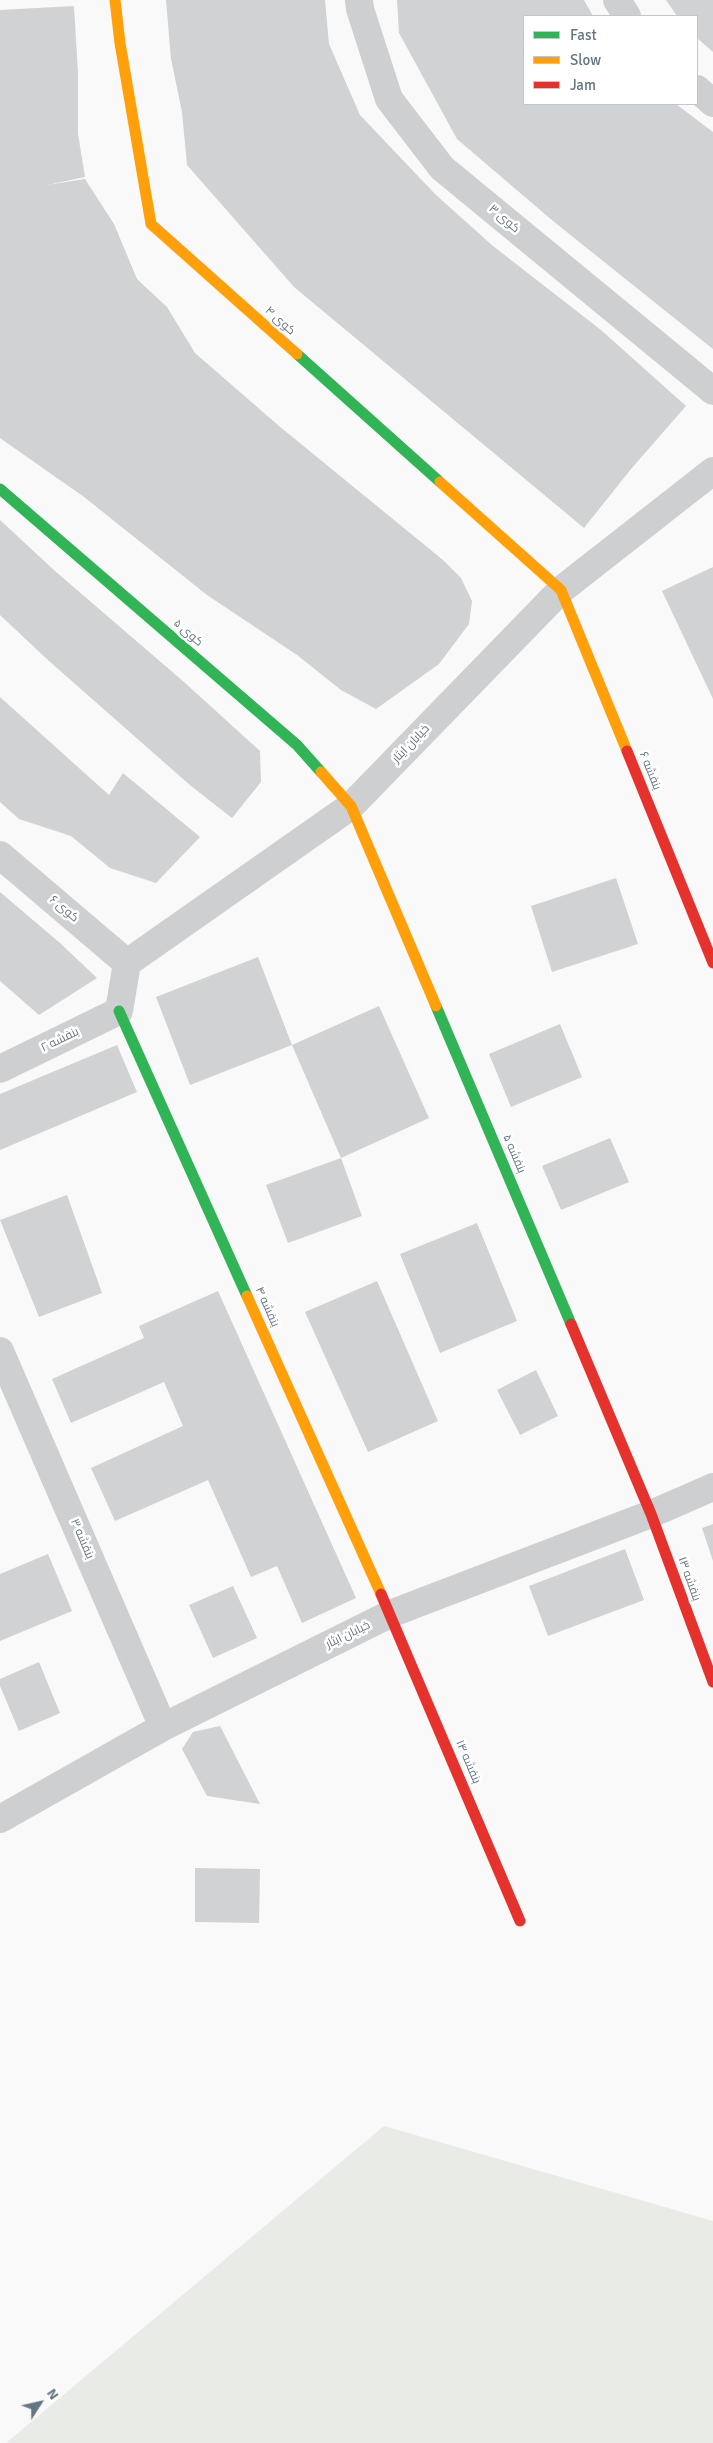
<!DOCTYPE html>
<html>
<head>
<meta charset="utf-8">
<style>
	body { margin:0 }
	#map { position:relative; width:713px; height:2443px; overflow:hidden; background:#f9f9f9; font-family:Signika,sans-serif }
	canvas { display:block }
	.legend { position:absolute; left:523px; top:15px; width:175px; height:90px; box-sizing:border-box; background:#fff; border:1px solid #c1c8cd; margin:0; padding:6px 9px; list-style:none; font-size:15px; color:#657683 }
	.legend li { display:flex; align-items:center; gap:10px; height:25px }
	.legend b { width:25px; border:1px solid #c1c8cd }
	.north { position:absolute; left:15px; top:2378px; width:50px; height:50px; -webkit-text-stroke:4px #fff; paint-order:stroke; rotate:55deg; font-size:14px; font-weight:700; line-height:20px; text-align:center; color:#657683 }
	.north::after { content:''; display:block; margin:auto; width:18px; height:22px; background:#657683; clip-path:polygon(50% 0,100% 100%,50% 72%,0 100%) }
</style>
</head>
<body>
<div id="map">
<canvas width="713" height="2443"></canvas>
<ul class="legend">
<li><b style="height:6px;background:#30b455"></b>Fast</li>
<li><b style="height:6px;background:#ff9f0a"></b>Slow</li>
<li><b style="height:6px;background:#e5322d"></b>Jam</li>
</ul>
<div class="north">N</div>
</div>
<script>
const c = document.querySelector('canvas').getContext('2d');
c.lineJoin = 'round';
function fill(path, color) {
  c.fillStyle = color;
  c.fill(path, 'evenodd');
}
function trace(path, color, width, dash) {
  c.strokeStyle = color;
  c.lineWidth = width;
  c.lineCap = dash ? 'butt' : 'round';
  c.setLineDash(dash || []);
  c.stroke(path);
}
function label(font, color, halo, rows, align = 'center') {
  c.font = font + ' Signika,Cairo,sans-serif';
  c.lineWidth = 5;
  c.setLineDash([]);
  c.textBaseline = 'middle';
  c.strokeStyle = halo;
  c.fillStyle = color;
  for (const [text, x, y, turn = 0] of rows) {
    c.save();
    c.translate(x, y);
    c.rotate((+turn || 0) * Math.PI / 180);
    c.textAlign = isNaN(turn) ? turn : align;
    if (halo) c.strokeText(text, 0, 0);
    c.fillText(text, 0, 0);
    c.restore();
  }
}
fill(new Path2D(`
	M384,2126L713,2221V2443H6Z`), '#e8ebe6');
fill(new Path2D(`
	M166,0H325L329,44L360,115L436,195L493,246L601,330L686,406L631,469L584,528L294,287L187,165L182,112L171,59Z
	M397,0H584L593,16H524V104H676L713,132V349L553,221L457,139L399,33Z
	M666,0H713V52L697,38V16H677Z
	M74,6L78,73V134L85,177L47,185L85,179L114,224L137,279L167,307L195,353L279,426L443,560L461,578L472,601L469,624L439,664L376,709L341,690L297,655L207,595L84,497L0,438V10Z
	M0,520L55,571L184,682L260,751L261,782L232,818L191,786L49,661L0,615Z
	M713,567V699L662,591Z
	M0,697L109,795L123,773L200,837L156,883L110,868L71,836L19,819L0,802Z
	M616,878L638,944L552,972L531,906Z
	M0,892L60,943L97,978L39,1015L0,981Z
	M258,957L292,1045L190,1085L156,997Z
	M379,1006L429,1118L341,1158L362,1216L288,1243L266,1185L341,1158L292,1045Z
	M560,1024L582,1077L511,1107L489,1054Z
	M117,1045L137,1092L0,1150V1094Z
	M610,1138L629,1182L561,1210L542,1166Z
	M67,1195L102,1293L39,1317L0,1220Z
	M477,1223L517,1321L440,1353L400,1254Z
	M377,1281L438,1421L368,1452L305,1312Z
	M218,1291L356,1598L302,1623L277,1566L251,1577L208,1480L115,1521L91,1468L183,1426L164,1382L71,1423L52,1379L144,1338L139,1326Z
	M536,1370L558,1416L520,1435L497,1390Z
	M713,1524V1561L702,1528Z
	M625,1549L644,1600L548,1636L529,1586Z
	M48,1554L72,1611L0,1641V1574Z
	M233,1586L257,1638L213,1658L189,1605Z
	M39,1662L60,1713L19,1731L0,1686V1679Z
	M220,1726L260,1804L207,1796L182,1749L193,1732Z
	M195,1868L260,1869L259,1923L195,1922Z`), '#d0d2d3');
trace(new Path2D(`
	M359,0L360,9L389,99L442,168L713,391
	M617,0L627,16
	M697,89L713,103
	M0,855L127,963
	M0,1069L119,1011L127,963L351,806L561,590L713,471
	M0,1351L163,1727
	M0,1819L163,1727L390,1614L651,1514L713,1487`), '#cecfd0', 28);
trace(new Path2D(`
	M297,354L440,482
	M0,489L297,745L321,772
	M436,1006L571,1324
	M119,1011L247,1296`), '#30b455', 11);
trace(new Path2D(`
	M115,0L120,43L151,224L297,354
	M440,482L561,590L627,751
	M321,772L351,806L436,1006
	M247,1296L381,1594`), '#ff9f0a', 11);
trace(new Path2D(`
	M627,751L713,963
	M571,1324L651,1514L713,1682
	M381,1594L520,1921`), '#e5322d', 11);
label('12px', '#657683', '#fff', [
	["کوی ۳",504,219,40],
	["کوی ۴",280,321,42],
	["کوی ۵",188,633,41],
	["خیابان ایثار",411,744,-46],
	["بنفشه ۶",650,771,68],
	["کوی ۶",64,909,40],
	["بنفشه ۲",60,1040,-26],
	["بنفشه ۵",514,1154,67],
	["بنفشه ۴",267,1307,66],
	["بنفشه ۳",82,1539,67],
	["بنفشه ۱۳",689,1579,70],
	["خیابان ایثار",348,1635,-26],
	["بنفشه ۱۴",468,1762,67]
]);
</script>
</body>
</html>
